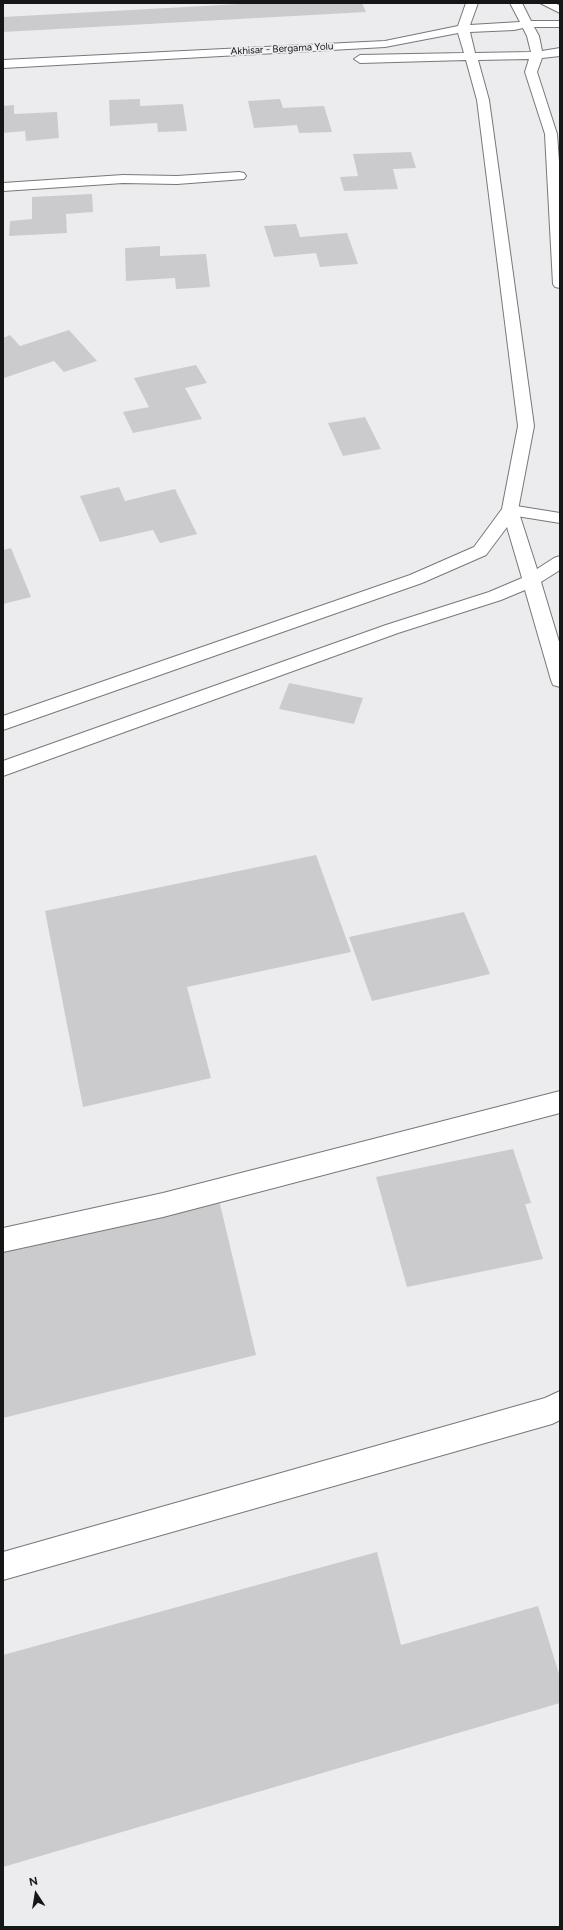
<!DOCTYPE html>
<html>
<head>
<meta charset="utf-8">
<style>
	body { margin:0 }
	#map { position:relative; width:563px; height:1930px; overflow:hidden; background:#ececef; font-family:Figtree,sans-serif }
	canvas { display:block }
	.frame { position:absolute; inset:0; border:4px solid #161617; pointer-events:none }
	.north { position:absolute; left:16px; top:1874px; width:40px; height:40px; -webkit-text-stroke:3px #ececef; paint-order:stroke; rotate:348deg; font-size:11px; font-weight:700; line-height:16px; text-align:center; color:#161617 }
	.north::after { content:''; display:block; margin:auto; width:14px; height:18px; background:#161617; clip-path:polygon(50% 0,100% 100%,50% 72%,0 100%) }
</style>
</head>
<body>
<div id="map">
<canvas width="563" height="1930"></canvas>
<div class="frame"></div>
<div class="north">N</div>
</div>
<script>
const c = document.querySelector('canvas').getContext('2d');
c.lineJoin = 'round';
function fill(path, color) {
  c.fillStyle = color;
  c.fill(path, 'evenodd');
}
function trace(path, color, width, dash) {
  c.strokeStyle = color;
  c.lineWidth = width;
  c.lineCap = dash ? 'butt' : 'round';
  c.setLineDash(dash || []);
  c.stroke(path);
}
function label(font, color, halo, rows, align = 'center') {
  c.font = font + ' Figtree,sans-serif';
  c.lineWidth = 3.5;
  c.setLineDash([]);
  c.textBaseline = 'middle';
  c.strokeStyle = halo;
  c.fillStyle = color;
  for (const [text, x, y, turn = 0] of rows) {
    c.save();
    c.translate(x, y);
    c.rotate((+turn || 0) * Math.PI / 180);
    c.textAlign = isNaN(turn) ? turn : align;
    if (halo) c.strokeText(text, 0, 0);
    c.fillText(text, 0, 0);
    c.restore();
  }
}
fill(new Path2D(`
	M258,3H362L366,12L3,32V17Z
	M140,99V106L183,104L187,131L158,132L157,123L110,126L109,100Z
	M280,99L283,108L324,106L332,132L299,133L297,125L254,128L248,101Z
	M14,105V114L57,112L59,138L26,141L25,131L3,133V106Z
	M411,152L416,168L393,169L398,189L344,191L340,177L358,176L353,154Z
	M92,194L93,212L66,214L67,233L9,236L10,221L32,219V197Z
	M296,224L300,237L347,233L358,264L320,267L316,253L274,257L264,226Z
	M160,246V256L206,254L210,287L176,289L175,278L126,281L125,248Z
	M69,330L97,361L64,372L54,361L4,378L3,377V338L10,335L20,346Z
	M196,365L207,383L185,388L202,419L133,433L123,412L149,407L134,378Z
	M365,417L381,449L343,456L328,423Z
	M119,487L125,501L175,489L197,534L160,543L153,530L100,542L80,496Z
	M11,548L31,597L3,604V550Z
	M289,683L363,698L354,724L279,709Z
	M316,855L351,952L187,987L211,1078L83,1107L45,911Z
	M464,912L490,974L372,1001L349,937Z
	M513,1149L531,1203L525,1204L543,1259L407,1287L376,1177Z
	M219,1200L256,1355L3,1418V1250Z
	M377,1552L401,1645L538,1606L560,1677V1703L3,1867V1655Z`), '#cbcbce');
const minor = new Path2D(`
	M239,172L244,173L246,176L244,179L177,184L123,183L3,191V183L123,175L177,176Z
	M510,505L560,513V523L504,514L502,510L504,506Z
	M560,1091V1113L163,1217L3,1252V1228L163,1193Z
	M560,1391V1420L552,1424L3,1580V1552L545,1398Z`);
const major = new Path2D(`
	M466,3H478L470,25L520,22L510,3H522L531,21H560V27H534L539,36L542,51L560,48V56L542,58L537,72L557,134L560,175V288L555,287L553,284L545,134L525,72L529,59L478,60L489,100L534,426L518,510L537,569L554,558L560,556V570L541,582L560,645V687L553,685L551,680L525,590L501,600L398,633L3,776V761L386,625L489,592L522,578L507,527L486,555L422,583L3,730V716L410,575L474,547L502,509L518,426L477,100L466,60L360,63L354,59L360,55L464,53L458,33L385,47L3,68V60L385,41L458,26ZM523,28L527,36L531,52L475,53L470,32L514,30Z
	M540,3H555L560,6V13Z`);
trace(minor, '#78787b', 2);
trace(major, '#78787b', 2);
fill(minor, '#fff');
fill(major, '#fff');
label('10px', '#161617', '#ececef', [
	["Akhisar - Bergama Yolu",282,49,-3]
]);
</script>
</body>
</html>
